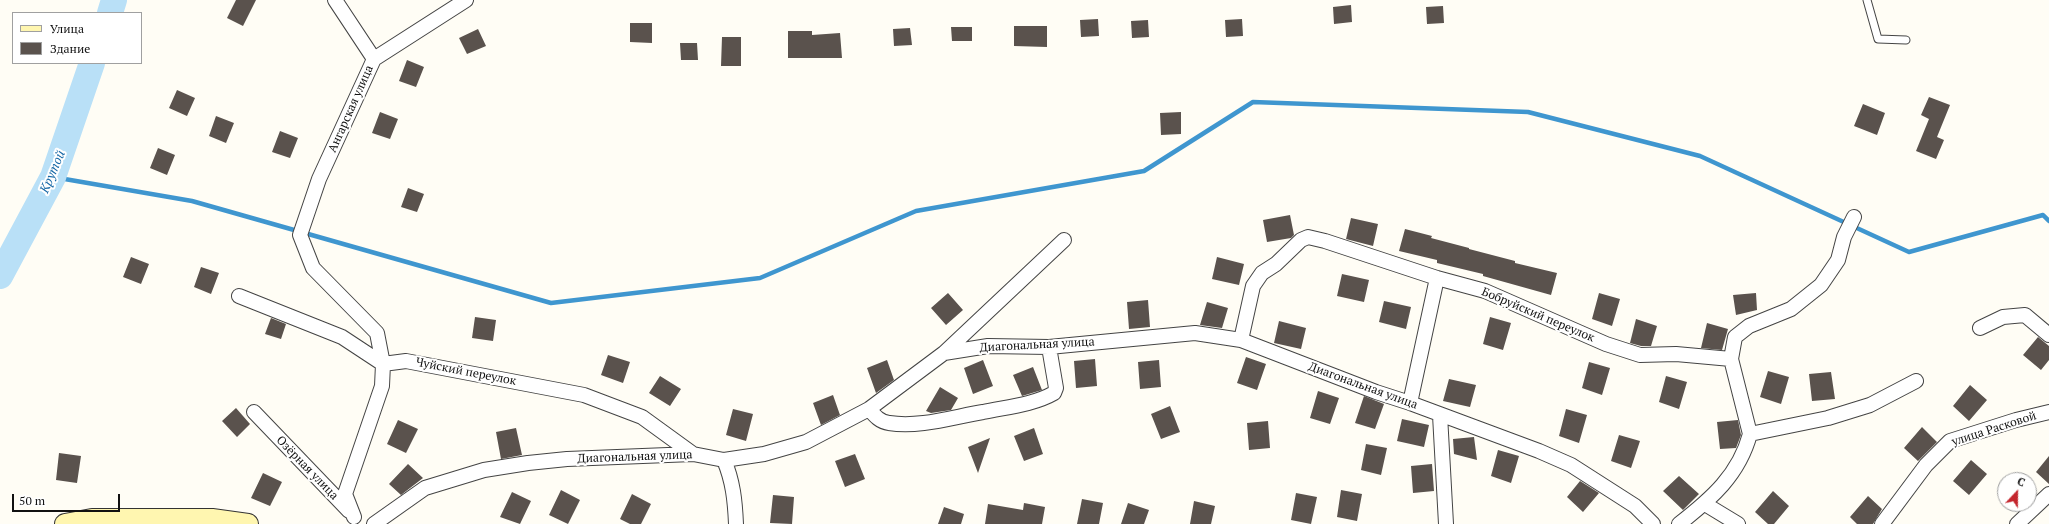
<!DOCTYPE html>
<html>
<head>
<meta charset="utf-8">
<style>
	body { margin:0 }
	#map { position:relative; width:2049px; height:524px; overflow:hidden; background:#fffdf5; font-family:"PT Serif",serif }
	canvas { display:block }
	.legend { position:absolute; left:12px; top:12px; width:130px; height:52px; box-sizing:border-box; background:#fff; border:1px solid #a0a0a0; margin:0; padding:5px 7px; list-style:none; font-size:12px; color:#111 }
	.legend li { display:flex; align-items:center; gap:8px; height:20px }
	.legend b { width:20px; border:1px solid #a0a0a0 }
	.north { position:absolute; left:1997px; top:472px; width:40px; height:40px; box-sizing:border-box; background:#fff; border:1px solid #a0a0a0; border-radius:50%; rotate:22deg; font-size:11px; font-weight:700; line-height:16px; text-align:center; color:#111 }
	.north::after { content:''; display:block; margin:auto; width:14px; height:18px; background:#c4262e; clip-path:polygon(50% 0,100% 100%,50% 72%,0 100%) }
	.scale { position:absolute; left:12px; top:494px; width:108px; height:18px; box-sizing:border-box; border:2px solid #111; border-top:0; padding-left:5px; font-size:12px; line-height:14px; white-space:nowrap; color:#111; -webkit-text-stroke:3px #fff; paint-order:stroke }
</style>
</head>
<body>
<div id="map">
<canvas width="2049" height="524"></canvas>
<ul class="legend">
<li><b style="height:5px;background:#fff6b0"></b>Улица</li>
<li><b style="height:11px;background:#5a524d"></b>Здание</li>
</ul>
<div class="north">С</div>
<div class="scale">50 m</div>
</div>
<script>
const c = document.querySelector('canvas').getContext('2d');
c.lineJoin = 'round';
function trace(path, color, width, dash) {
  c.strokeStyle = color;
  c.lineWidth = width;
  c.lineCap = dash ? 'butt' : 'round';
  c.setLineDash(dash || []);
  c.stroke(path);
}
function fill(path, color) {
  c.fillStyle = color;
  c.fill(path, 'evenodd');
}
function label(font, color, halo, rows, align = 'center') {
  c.font = font + ' "PT Serif",serif';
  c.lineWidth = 4;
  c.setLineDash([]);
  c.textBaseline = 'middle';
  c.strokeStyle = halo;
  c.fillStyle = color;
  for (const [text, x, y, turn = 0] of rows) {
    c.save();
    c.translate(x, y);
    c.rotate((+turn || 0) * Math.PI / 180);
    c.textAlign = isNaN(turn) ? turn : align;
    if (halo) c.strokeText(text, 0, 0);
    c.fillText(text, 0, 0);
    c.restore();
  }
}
trace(new Path2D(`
	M53,177L192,201L551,303L760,278L916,211L1144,171L1253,102L1528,112L1700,156L1909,252L2043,215L2049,221`), '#3f96cf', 4.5);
trace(new Path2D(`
	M110,13L114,0
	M0,276L53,177L92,63`), '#b9e0f7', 26);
fill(new Path2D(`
	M236,0H256L243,26L227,18Z
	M1351,5L1352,22L1334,24L1333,7Z
	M1443,6L1444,23L1427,24L1426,7Z
	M1098,19L1099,36L1081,37L1080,20Z
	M1242,19L1243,36L1226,37L1225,20Z
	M1148,20L1149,37L1132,38L1131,21Z
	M630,23H652V43L630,42Z
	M1014,26H1047V47L1014,46Z
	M951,27H972V41H952Z
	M910,28L912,45L894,46L893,29Z
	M478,29L486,46L467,54L459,38Z
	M788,31H812V35L840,33L842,58H788Z
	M722,37H741V66H721Z
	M680,43H697L698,60H681Z
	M407,60L424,67L416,87L399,81Z
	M177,90L195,98L187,116L169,108Z
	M1929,97L1950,105L1937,137L1944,140L1936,159L1916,151L1929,119L1921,115Z
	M1863,104L1885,113L1877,135L1854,126Z
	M380,112L398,119L390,139L372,133Z
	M1181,112V134L1161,135L1160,113Z
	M216,116L234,123L226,143L209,136Z
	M280,131L298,138L290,158L272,152Z
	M158,148L175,155L167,175L150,168Z
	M408,188L424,194L417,212L401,207Z
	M1290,215L1294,235L1291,238L1267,242L1263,220Z
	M1351,218L1378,224L1373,246L1346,239Z
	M1405,229L1432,236L1431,238L1469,248V249L1515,261V263L1557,273L1551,295L1483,276V274L1437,263V260L1399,251Z
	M131,257L149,264L141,284L123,277Z
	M1217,257L1244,264L1239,285L1212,279Z
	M201,267L219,273L211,294L194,287Z
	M1342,274L1369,280L1364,302L1337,296Z
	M948,293L963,310L946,325L931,308Z
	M1599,293L1620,299L1612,326L1592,319Z
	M1756,293L1757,310L1736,315L1733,295Z
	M1148,300L1150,327L1129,329L1127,302Z
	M1384,301L1411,307L1406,329L1379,322Z
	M1207,302L1228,308L1222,328L1200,325Z
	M475,317L496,320L493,341L472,338Z
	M1490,317L1511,323L1503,350L1483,344Z
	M271,318L286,324L281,339L265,334Z
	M1636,319L1657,326L1651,346H1641L1630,343Z
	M1279,321L1306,328L1301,349L1274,343Z
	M1707,323L1728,329L1722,350L1701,348Z
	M2038,337L2049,346V360L2041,370L2023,355Z
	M608,355L630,362L623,383L601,375Z
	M1246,357L1266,364L1257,390L1237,383Z
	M1095,359L1097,386L1076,388L1074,361Z
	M887,360L894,380L876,393L867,368Z
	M983,360L993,386L973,394L964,368Z
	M1159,360L1161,387L1140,389L1138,362Z
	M1589,362L1610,368L1602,395L1582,388Z
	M1033,367L1042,390L1022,396L1013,375Z
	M1768,371L1789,377L1781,404L1760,397Z
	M1831,372L1835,399L1812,401L1809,374Z
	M660,376L681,389L670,406L649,393Z
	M1666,376L1687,382L1679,409L1659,402Z
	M1449,379L1476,385L1470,407L1443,401Z
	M1970,385L1987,400L1969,421L1953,406Z
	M940,387L958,398L951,410L931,413L926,411Z
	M1318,391L1339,398L1330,424L1310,418Z
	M833,395L840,415L821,425L813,403Z
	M1364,396L1384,404L1375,429L1355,423Z
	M1170,406L1180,432L1161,439L1151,414Z
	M236,408L250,424L237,437L222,421Z
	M733,409L753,414L746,441L726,435Z
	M1566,409L1587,415L1579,443L1559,436Z
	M1402,419L1429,425L1424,447L1397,441Z
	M398,420L418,429L406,453L387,444Z
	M1738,420L1741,435L1736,448L1720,449L1717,422Z
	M1268,421L1270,448L1249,450L1247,423Z
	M1922,427L1937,442L1918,461L1904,448Z
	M516,428L522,455L501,459L496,432Z
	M1034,428L1043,454L1024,461L1014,436Z
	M1619,435L1640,441L1631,468L1611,461Z
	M1474,437L1477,460L1454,454L1453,439Z
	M990,438L978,473L968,447Z
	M1366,444L1387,448L1381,475L1361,470Z
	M1498,450L1519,456L1511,483L1491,476Z
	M59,453L81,456L77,483L56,480Z
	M855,454L865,479L845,487L835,461Z
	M2049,456V484L2036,472Z
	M1971,460L1987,474L1969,495L1953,481Z
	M408,464L423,478L401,495L389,484Z
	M1432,464L1434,491L1413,493L1411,466Z
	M263,473L282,482L270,506L251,498Z
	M1679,476L1699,494L1683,510L1663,491Z
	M1580,481L1599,493L1583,512L1567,497Z
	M561,490L580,500L568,524L549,515Z
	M1341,490L1362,494L1357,521L1337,517Z
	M1773,491L1789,506L1774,524H1768L1755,512Z
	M512,492L531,501L520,524L500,517Z
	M1296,493L1317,497L1311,524L1291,520Z
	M632,494L651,504L641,524H630L620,519Z
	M773,495L794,497L792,524L770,523Z
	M1868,496L1882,509L1873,524H1857L1850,517Z
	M1082,499L1103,503L1099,524H1077Z
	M1194,501L1215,506L1211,524H1190Z
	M1024,503L1045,507L1042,524H985L988,504L1023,510Z
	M1128,503L1149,510L1144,524H1121Z
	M944,507L964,514L961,524H938Z`), '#5a524d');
const lane = new Path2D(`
	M1867,0L1878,39L1906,40`);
const street = new Path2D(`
	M335,0L374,59L319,179L300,235L313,268L377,333L383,364L382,386L345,494L354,517
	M374,59L466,0
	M239,296L342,337L383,364L406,361L584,395L642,417L693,454
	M1980,328L2003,317L2025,315L2049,335
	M1241,340L1253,286L1262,273L1276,264L1301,240L1308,237L1325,241L1437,278L1485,291L1606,344L1640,355L1676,354L1731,359L1750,434
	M944,353L1064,240
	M1731,359L1735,337L1749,326L1791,309L1821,285L1838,260L1844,237L1854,217
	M1410,403L1437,278
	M869,409C875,416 880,422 889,423C919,428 953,417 983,412C1006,407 1033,405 1054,393L1056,388L1049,347
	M254,412L349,511
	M1440,415L1446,524
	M724,460C733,481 735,501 736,524
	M1705,504L1738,524
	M374,524L425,488L484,470L528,463L567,459L693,454L724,460L764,454L806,442L869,409L944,353L988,346L1049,347L1195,333L1241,340L1376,392L1410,403L1539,451L1571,465L1635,506L1653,524
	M1679,524C1711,499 1739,475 1750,434L1828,418L1870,405L1916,381
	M1882,524L1926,465L1950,441L2016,420L2049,412
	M2017,524L2049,494`);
const secondary = new Path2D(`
	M65,524L92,519H212L248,524`);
trace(lane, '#444', 9);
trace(street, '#444', 16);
trace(secondary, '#333', 22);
trace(lane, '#fff', 7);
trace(street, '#fff', 14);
trace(secondary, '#fff6b0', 20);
label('12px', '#111', '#fff', [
	["Ангарская улица",351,109,-66],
	["Бобруйский переулок",1538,315,23],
	["Диагональная улица",1037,345,-3],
	["Чуйский переулок",466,372,11],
	["Диагональная улица",1363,386,20],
	["улица Расковой",1994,429,-18],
	["Диагональная улица",635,457,-2],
	["Озёрная улица",307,468,46]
]);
label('italic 13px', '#1768a6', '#fff', [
	["Крутой",53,172,-67]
]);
</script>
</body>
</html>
